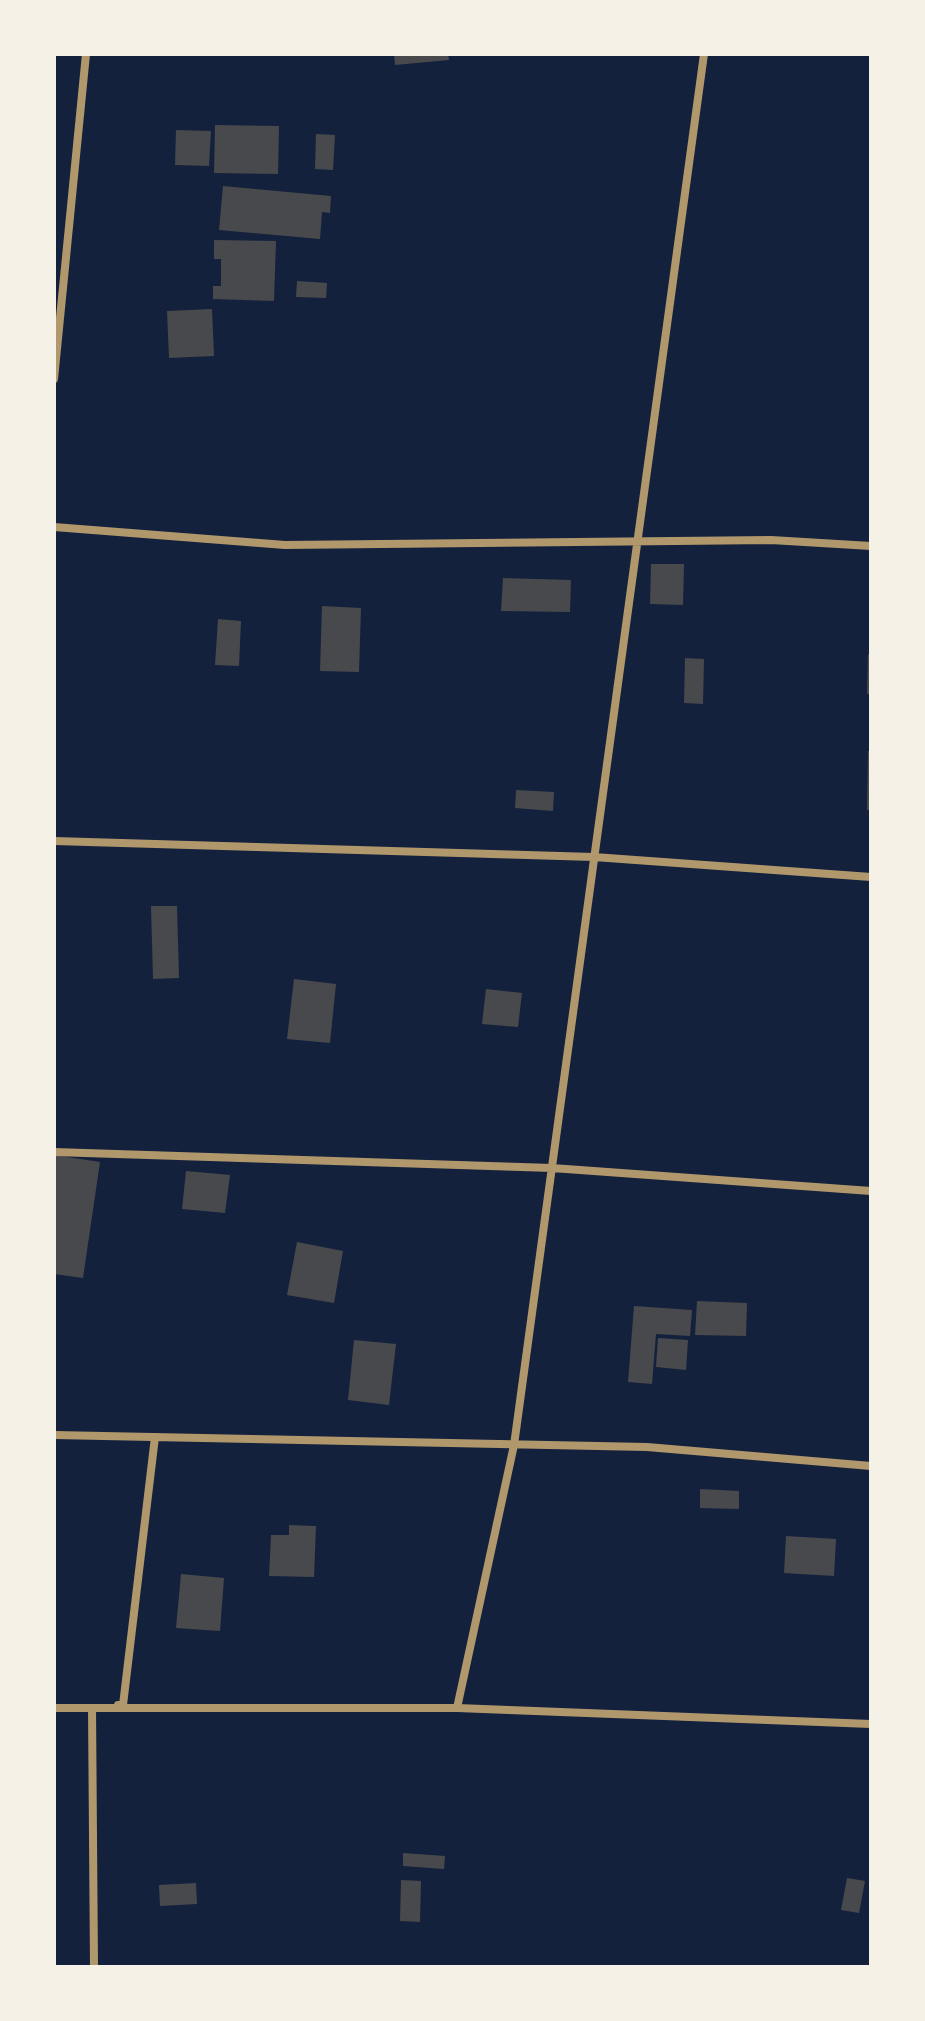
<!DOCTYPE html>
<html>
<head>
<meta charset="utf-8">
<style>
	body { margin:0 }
	#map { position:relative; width:925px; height:2021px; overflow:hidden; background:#14213d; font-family:Helvetica,sans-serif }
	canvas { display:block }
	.frame { position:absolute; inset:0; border:56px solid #f6f1e7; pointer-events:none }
</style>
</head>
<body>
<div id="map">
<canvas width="925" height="2021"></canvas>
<div class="frame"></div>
</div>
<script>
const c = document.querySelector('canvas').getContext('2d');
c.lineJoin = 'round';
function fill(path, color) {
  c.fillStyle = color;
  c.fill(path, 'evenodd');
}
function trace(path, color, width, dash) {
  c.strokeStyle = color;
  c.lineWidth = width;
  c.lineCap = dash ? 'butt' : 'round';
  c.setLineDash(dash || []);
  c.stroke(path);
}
fill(new Path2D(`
	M394,54H448L449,60L395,65Z
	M215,125L279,126L278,174L214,173Z
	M176,130L211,131L209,166L175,165Z
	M316,134L335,135L333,170L315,169Z
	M223,186L331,196L330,213L322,212L320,239L219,230Z
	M214,240L276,241L274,301L213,299V286H221V259H214Z
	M297,281L327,283L326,298L296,297Z
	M212,309L214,356L169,358L167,311Z
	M651,564H684L683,605L650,604Z
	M503,578L571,580L570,612L501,611Z
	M322,606L361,608L359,672L320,671Z
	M218,619L241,621L239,666L215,665Z
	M868,654H871V694H867Z
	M685,658L704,659L703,704L684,703Z
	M868,751H871V810H867Z
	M516,790L554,792L553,811L515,808Z
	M151,906H177L179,978L153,979Z
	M294,979L336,984L330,1043L287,1039Z
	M486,989L522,993L518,1027L482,1024Z
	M54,1155L100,1162L83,1278L54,1274Z
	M186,1171L230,1175L225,1213L182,1209Z
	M297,1242L343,1251L334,1303L287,1295Z
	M697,1301L747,1303L746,1336L695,1335Z
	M634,1306L692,1310L690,1336L656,1334L652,1384L628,1382Z
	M658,1338L688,1340L686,1370L656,1367Z
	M354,1340L396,1344L389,1405L348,1400Z
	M700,1489L739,1491V1509L700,1508Z
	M289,1525L316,1526L314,1577L269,1576L271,1535H289Z
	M786,1536L836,1539L834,1576L784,1573Z
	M181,1574L224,1578L220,1631L176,1628Z
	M403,1853L445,1856L444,1869L403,1866Z
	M847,1878L865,1881L859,1913L841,1910Z
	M401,1880L421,1881L420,1922L400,1921Z
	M196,1883L197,1904L160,1906L159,1885Z`), '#48494c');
trace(new Path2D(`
	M54,379L86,54
	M54,527L285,545L771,540L871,546
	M54,841L594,857L871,877
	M54,1152L552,1168L871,1191
	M54,1435L647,1447L871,1466
	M118,1705H123L155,1437
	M54,1708H457L871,1724
	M457,1708L514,1445L704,54
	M94,1967L92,1708H96`), '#b1986c', 8);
</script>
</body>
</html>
